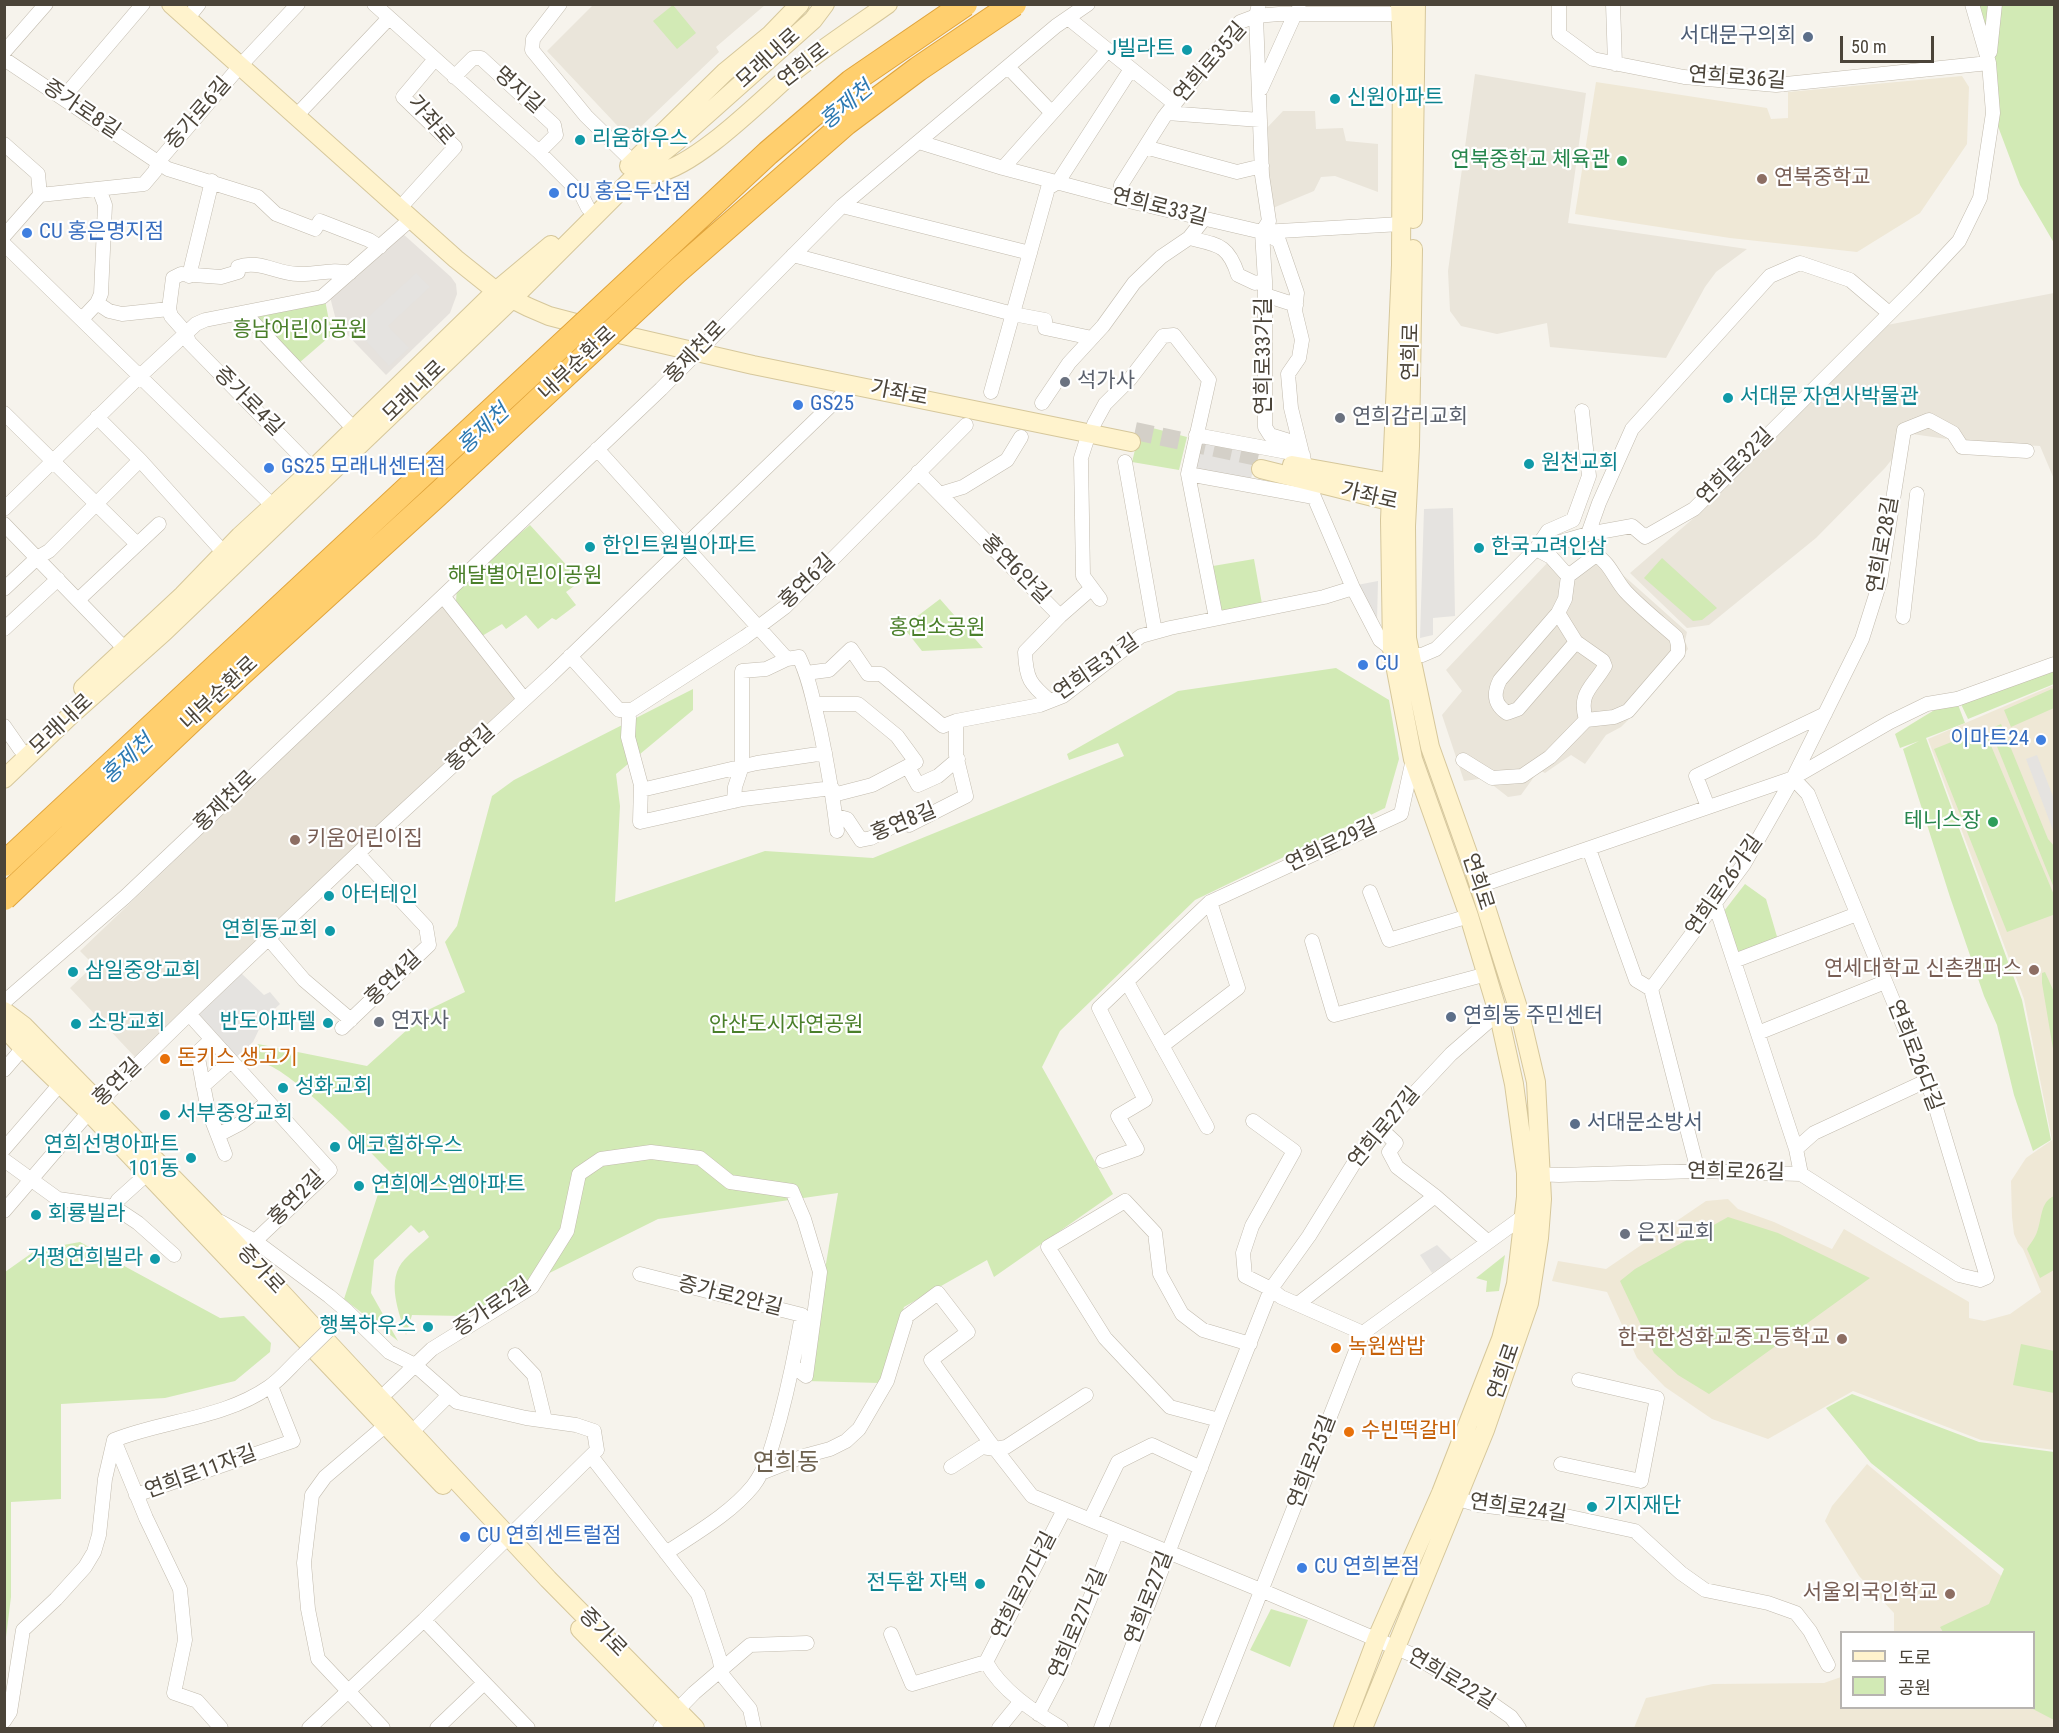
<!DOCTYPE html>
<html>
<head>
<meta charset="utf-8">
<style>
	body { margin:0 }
	#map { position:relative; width:2059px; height:1733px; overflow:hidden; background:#f6f3ec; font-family:"Roboto Condensed","Noto Sans KR",sans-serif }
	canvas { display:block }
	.frame { position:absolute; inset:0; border:6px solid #4b4439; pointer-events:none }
	.legend { position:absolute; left:1840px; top:1631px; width:195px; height:78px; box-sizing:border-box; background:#fff; border:2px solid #b7b4b0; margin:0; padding:8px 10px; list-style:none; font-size:18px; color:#4b4439 }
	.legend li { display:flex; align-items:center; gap:12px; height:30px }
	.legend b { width:30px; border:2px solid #b7b4b0 }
	.scale { position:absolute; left:1840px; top:36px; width:94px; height:27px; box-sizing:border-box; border:3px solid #4b4439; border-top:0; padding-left:8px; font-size:18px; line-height:21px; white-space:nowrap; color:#4b4439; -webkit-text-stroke:4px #fff; paint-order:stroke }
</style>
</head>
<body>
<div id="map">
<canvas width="2059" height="1733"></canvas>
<div class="frame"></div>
<ul class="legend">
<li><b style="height:8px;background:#fff3cd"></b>도로</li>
<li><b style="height:16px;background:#d2eab5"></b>공원</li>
</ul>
<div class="scale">50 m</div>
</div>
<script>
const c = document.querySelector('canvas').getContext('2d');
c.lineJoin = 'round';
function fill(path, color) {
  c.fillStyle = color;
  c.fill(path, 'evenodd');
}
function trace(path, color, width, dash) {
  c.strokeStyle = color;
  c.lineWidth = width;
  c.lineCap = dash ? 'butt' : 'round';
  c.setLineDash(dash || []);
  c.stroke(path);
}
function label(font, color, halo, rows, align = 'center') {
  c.font = font + ' "Roboto Condensed","Noto Sans KR",sans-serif';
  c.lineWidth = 4.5;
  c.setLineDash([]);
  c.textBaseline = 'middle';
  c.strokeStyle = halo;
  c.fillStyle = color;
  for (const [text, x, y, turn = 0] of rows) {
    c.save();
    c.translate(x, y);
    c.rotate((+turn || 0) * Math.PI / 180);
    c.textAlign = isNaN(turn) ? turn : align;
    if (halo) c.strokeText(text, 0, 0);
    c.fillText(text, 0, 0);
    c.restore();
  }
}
fill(new Path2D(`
	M593,5H765L716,47L719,52L629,138L547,51Z
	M1475,74L1586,93L1568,223L1747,249L1716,272L1705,287L1666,358L1550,347L1547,323L1497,334L1461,326L1450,311L1448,271Z
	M1283,111H1315L1316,129L1343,128L1346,141L1378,144V192L1335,176L1321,177L1314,191L1268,210L1265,130Z
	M2054,293V479L2040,446L1968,442L1912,434L1885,468L1816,538L1709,625L1687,628L1630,573L1703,510L1887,325Z
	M1596,551L1687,632L1685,641L1688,649L1630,718L1621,727L1606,735L1585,764L1571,755L1545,773L1539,770L1521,795L1508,797L1494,786L1486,778L1464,781L1442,715L1462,691L1446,670L1549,561L1564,576Z
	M442,605L515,698L135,1057L70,988L94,965L80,951Z`), '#eae5da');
fill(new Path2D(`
	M402,233L451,277L456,284L457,294L450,313L386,375L337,324L330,297Z`), '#e6e2dd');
fill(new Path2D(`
	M1962,76L1969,87L1967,144L1920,213L1857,252L1730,238L1575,214L1596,82L1767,108L1771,119L1788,118V92Z
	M2054,685V1450L1981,1440L1853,1391L1768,1439L1712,1419L1665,1387L1637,1358L1607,1292L1552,1281L1558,1261L1606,1269L1706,1201L1728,1199L1738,1209L1774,1222L1832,1249L1844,1229L1969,1302V1318L1984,1321L2010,1314L2041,1292L2023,1249L2018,1243L2014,1234L2012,1217L2011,1181L2026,1158L2052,1140L2024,999L1928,739Z
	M1867,1464L2054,1620V1728H1634L1646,1698L1713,1684L1824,1683L1841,1677L1842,1708H2034V1632H1894V1613L1859,1576L1825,1521L1832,1506Z`), '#efe8d6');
fill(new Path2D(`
	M673,5L696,33L677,49L653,21Z
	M1972,5H2054V243L2020,185L1993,113Z
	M325,300L329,321L336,331L299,363L258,320L259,315Z
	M1141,425L1187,437L1179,470L1132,462Z
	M530,525L581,581L566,592L576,605L556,620L552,618L538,629L526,615L506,629L502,624L482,636L456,601L457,587L463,580Z
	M1662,558L1717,608L1702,620L1693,621L1644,578Z
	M1254,559L1262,604L1221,611L1213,566Z
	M940,599L983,648L922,651L903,627Z
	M2054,666V684L1968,719L1960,702Z
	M1336,668L1389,700L1399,759L1385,808L1195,900L1060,1031L1042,1067L1113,1194L994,1277L987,1260L904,1307L881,1383L806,1381L838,1193L658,1219L463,1316L412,1315L406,1335C399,1312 385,1280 405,1259C412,1251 422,1244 429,1237L424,1230L419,1233L411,1225L374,1260L371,1293L398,1341L344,1299L380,1188L391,1173C370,1152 286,1063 260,1063C256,1063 251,1066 247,1067L241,1061L258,1044L367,1066L430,1009L465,992L445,942L457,926L492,796L514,780L693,689V710L616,774L620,806L615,902L765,851L873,858L1124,756L1118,743L1069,760L1067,754L1178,691Z
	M2054,688V708L2011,727L2004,710Z
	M1957,702L1965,723L1926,738L2022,1000L2051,1140L2033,1151L2014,1095L1997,1025L1984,996L1950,897L1903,749L1919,741L1900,748L1895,734L1941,706Z
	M2001,724L2048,839L2054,846V888L1990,729Z
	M1984,729L2054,895V912L2053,915L2007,932L1934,749Z
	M1745,884L1766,899L1778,940L1737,953L1724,911Z
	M2045,972L2054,992V1055L2042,983V973Z
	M2054,1196V1270L2040,1278L2027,1249C2030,1244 2035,1238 2037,1232C2042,1219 2040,1202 2054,1196Z
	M1728,1217L1778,1233L1870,1278L1709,1394L1678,1375L1654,1353L1620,1281L1635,1269Z
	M80,1242L220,1318L244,1316L271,1343L270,1352L235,1381L165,1398L61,1404V1499L11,1502V1597L5,1645V1272L36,1250Z
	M1505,1255L1499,1291L1486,1292L1487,1281L1476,1278Z
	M2021,1344L2054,1351V1393L2013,1385Z
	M1852,1394L1979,1442L2054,1452V1720L2031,1708H2034V1632H1943L1940,1627L1989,1604L2004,1569L1871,1463L1826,1408Z
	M1271,1609L1308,1620L1290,1667L1250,1650Z`), '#d2eab5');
fill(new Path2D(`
	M416,273L430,287L388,326L409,348L389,366L355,329Z
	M1201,440L1257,453L1250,483L1194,473Z
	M1453,508L1455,616L1433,618V635L1420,638L1424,509Z
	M1378,581L1377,622L1357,585Z
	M2037,755L2054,799V833L2026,759Z
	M241,973L264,995L270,992L280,1004L264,1019L253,1042L234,1059L195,1015Z
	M1437,1245L1452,1260L1432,1273L1420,1255Z`), '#e5e3e0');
trace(new Path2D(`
	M1135,431L1267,459`), '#d4d0c8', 18, [18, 9]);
const street = new Path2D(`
	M374,4L539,152L581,194L588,208
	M560,4L533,39L532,50L586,116L633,162
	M1259,4L1256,16L1262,175L1269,221L1262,232
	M1559,4V34L1593,59L1684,77L1776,85L1989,63
	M1613,4L1615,64
	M1068,18L1175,104
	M187,19L199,4
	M4,52L46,4
	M1990,52L1995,4
	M4,59L168,169L258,197L276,214L315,229L320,221L369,240L380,247
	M1008,67L1052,113
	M454,77L473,58H481L554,125L556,135L539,152
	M1261,89L1295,14L1299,9
	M63,98L143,4
	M1167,113L1260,120
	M296,116L389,18
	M919,142L1003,168L1120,199L1262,232L1401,224
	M4,144L38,174L40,195
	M1145,147L1237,172L1262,166
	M1003,168L1108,50
	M1120,199L1121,185L1164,117L1240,22L1256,16L1279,14H1400
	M842,206L1030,253
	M399,209L455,147L403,97L435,59
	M1262,232L1265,281V427L1270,435L1299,444
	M1264,233L1279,241L1297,293L1295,311L1302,340L1299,358L1288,374L1291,408L1306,469
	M4,236L40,195L144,184L155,171L158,162L240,66L298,4
	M1189,238C1218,245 1228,244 1238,275L1255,283L1265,281
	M4,244L273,506
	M793,255L1013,314L1045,320V328L1092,338
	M189,276L212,181
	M1265,295L1296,305
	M97,303L109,311L122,314L169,309
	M248,312L250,319L353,428
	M82,319L97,303L101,294L105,205L99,189
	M991,392L1048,188L1058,182L1131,69
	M1042,403L1069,363L1103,326L1134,283L1161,257L1189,238L1204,219
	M4,413L137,544
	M97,417L140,460L224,553
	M1094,424L1105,404L1130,379L1163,336L1174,335L1209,380L1188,474L1216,618
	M1089,433L1081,458L1083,576L1100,599
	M1196,435L1303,455
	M597,449L787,659
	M1125,462L1155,632
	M313,469L189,342L186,333L171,316L169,309L173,278L181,274L221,277L238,272V267C258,259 278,274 298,274C316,275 332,268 350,273
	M918,472L1060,616
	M1188,474L1314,497
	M1310,482L1314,497L1353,588L1380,640L1392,649L1411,655H1422L1436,649L1536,549L1588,534L1632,526L1645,537L1694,509L1915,288L1959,241L1980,198L1993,113L1989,63L1972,4
	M940,494L963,487L1007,460L1021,437
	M4,509L140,376L196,324L205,320L322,297L411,219
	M4,524L125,649
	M1588,534L1599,503L1632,429L1770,276L1800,263L1850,280L1889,313
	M4,589L37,558L49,551L140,460
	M443,596L524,699
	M78,600L159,524
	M1558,613L1576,642L1518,709L1507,713C1494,704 1493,694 1500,680L1558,613L1565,599L1568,576
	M1903,617L1917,494
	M4,629L58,579
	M1576,642L1603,661L1605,666C1592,688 1578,693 1586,720
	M570,656L619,710H632L745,637L785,607L966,425
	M806,673L829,670L851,649L868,674H881L943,726L956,721L1040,705L1063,696L1141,636L1170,628L1324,597L1353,588
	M1050,701C1030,684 1026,679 1025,652L1060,616L1092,588
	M814,704H858L897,736L916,762L872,785L833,795
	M627,710L629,718L628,737L641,785L640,822L743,799L832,788
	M4,726L20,749
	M1463,760L1492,778L1522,776L1550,757L1586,720L1614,717L1628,711L1678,653V645L1676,637C1659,622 1641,608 1626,592C1615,580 1610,563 1596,555L1568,576L1551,557L1536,549L1548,531L1573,520L1589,476L1582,411
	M908,767L918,785L938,776L958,759
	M641,790L757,763L825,753
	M734,801L735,787L742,766V671L766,669L787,659L799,657C810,680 814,705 820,729C827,763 833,796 837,831
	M1708,807L1696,776L1825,714
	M836,816L847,819L861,840L871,838L901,822L909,825L966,796L956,755V721
	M1589,849L1636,980L1651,989
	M1479,886L1793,778L1890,722L1927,704L1957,699L2054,664
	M1370,892L1389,940L1469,916
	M1715,904L1796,1149L1801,1174
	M269,939L304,980L351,1020
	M1312,941L1334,1015L1487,974
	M1734,961L1857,914
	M1127,982L1207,1127
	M4,1002L125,897L443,596L661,389L842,206L1056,26L1088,4
	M189,1014L330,1170L255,1241
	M342,1028L429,945L426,927L358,854
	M1758,1033L1885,982
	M211,1040L197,1053L208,1110L225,1154
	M1162,1046L1238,988L1210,902
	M4,1070L23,1048
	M203,1086L231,1061
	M1253,1121L1294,1151L1252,1226L1243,1253L1245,1276L1271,1289L1281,1297L1363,1333
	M1381,1129L1396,1143L1389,1152L1397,1167L1435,1196L1487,1241
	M218,1135L241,1123L268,1102
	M4,1149L61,1083
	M1796,1149L1814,1133L1926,1081
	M4,1160L58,1199L114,1207L138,1223L174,1255
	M1103,1161L1137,1149L1118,1116L1145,1100L1099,1008L1210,902L1401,814L1413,759
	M1698,1171L1651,989L1744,864L1793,778L1862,639L1880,582L1904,430L1929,420L1953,433L1962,447L2027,451
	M1532,1174L1559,1175L1698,1171L1801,1174L1959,1275L1980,1280L1987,1277L1932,1095L1808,794L1793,778
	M114,1207L118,1200L148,1173
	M4,1211L89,1112L189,1014L373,839L550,676L852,385
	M221,1222L255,1241L329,1296L347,1311L389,1352L415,1365L457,1402L526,1418L576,1425L594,1431L597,1450L424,1620L309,1728
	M640,1274L802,1315C796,1350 789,1384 780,1418C773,1442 768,1466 753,1486C730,1514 696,1533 666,1553
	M1298,1304L1435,1196
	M515,1355L534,1375L545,1420
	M388,1391L432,1349L532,1287L567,1231L579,1174L601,1159L651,1152L700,1158L730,1182L792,1191L804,1219L820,1272L806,1376L794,1367
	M1219,1420L1170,1407L1105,1338L1048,1247L1125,1201L1155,1233L1160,1274L1182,1314L1203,1330L1250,1344
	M419,1425L449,1395
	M114,1440L146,1518L180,1589L185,1640L174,1693L197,1701L221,1728
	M591,1456L698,1594L719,1657L723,1676L750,1709L754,1728
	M1561,1464L1641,1481L1657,1398L1579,1380
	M951,1467L982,1447L995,1449L1006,1447L1086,1395
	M761,1473L804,1456L830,1449L846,1441L859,1429L887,1381L907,1316L938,1293L968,1332L931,1360L989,1441L1032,1496L1263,1591L1413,1655L1491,1703L1511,1717L1519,1728
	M136,1495L293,1441L271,1386
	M1448,1496L1479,1505L1561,1515L1635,1531L1681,1573L1705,1590L1768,1603L1796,1613L1810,1631L1828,1665
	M1090,1520L1118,1462L1152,1445L1201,1468
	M424,1620L528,1728
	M891,1634L912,1684L986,1662L1064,1510
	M986,1662C1002,1691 1033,1711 1061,1728
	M1038,1714L1061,1670L1117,1532
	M4,1721L10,1712L23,1630L56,1599L85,1567L94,1552L99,1535L105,1479L114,1440C164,1420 223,1419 269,1387C281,1379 292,1365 303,1355
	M383,1728L318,1659L308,1609L304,1563L312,1495L325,1477L386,1425
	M437,1728L484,1683
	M660,1728L694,1693L750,1645L807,1643
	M999,1728L1021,1701
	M1101,1728L1219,1420L1271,1289L1309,1236L1364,1147L1451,1054L1490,1020L1499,1016
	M1207,1728L1363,1333L1524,1216`);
const secondary = new Path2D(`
	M171,4L456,259L496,291L528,307L549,316L606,331L753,365L1131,442
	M629,166L725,72L770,35L800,4
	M636,166C642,172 649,175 657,173C698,165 763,98 797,69C826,46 857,26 888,4
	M1413,219L1416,4
	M1292,465L1404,485
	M1261,469L1401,504
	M83,688L183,595L240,536L313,469L496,291L551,245
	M4,779L71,715L164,632L512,299L641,170L677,141L813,20L825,4
	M4,1011L24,1026L212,1218L548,1579L695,1728
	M4,1027L23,1048L89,1112L443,1485
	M580,1629L677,1728
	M1343,1728L1377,1638L1441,1493L1501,1339L1516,1284L1526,1197V1173L1514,1084L1499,1016L1469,916L1413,759L1392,649L1390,520L1401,265L1402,47L1400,4
	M1363,1728L1485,1430L1529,1303L1539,1238L1542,1199L1536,1082L1520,1014L1475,873L1430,747L1407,638L1406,526L1410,446L1413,249`);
trace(street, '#c2bbae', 15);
trace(secondary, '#d6c79b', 20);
trace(street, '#fff', 14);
trace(secondary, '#fff3cd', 18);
const streetBridge = new Path2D(`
	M303,1355L340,1319`);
const highwayBridge = new Path2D(`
	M4,864L768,153L851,82L965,4
	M4,898L236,678L438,494L676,272L846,123L918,69L1014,4`);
trace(streetBridge, '#c2bbae', 15, []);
trace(highwayBridge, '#e0a43c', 26, []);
trace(streetBridge, '#fff', 14);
trace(highwayBridge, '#ffcf6e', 24);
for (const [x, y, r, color] of [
	[1808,37,6,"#5c6f8a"],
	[1187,50,6,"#0f9aa8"],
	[1335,99,6,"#0f9aa8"],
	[580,140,6,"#0f9aa8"],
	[1622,161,6,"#2e9e5b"],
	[1762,179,6,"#8d6e63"],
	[554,193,6,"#3f7fe0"],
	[27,233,6,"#3f7fe0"],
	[1065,382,6,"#6b7280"],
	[1728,398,6,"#0f9aa8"],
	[798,405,6,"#3f7fe0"],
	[1340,418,6,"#6b7280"],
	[1529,464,6,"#0f9aa8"],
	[269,468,6,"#3f7fe0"],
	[590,547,6,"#0f9aa8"],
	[1479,548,6,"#0f9aa8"],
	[1363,665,6,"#3f7fe0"],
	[2041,740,6,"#3f7fe0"],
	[1993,822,6,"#2e9e5b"],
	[295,840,6,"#8d6e63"],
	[329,896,6,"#0f9aa8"],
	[330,931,6,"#0f9aa8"],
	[2034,970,6,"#8d6e63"],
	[73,972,6,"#0f9aa8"],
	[1451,1017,6,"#5c6f8a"],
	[379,1022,6,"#6b7280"],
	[328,1023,6,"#0f9aa8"],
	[76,1024,6,"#0f9aa8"],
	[165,1059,6,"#e8710a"],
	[283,1088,6,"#0f9aa8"],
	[165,1115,6,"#0f9aa8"],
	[1575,1124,6,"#5c6f8a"],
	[335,1147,6,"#0f9aa8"],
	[191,1158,6,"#0f9aa8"],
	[359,1186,6,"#0f9aa8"],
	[36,1215,6,"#0f9aa8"],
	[1625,1234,6,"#6b7280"],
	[155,1259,6,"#0f9aa8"],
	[428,1327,6,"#0f9aa8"],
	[1842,1339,6,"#8d6e63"],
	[1336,1348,6,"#e8710a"],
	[1349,1432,6,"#e8710a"],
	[1592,1507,6,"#0f9aa8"],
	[465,1537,6,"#3f7fe0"],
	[1302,1568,6,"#3f7fe0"],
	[980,1584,6,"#0f9aa8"],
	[1950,1594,6,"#8d6e63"]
]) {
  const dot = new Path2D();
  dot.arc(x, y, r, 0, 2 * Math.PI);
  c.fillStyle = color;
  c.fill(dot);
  trace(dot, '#fff', 2);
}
label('21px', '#4e5e75', '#fff', [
	["서대문구의회",1796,37,"right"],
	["연희동 주민센터",1463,1017],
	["서대문소방서",1587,1124]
], 'left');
label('21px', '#0d838f', '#fff', [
	["J빌라트",1175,50,"right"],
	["신원아파트",1347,99],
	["리움하우스",592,140],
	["서대문 자연사박물관",1740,398],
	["원천교회",1541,464],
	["한인트원빌아파트",602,547],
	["한국고려인삼",1491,548],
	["아터테인",341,896],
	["연희동교회",318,931,"right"],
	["삼일중앙교회",85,972],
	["반도아파텔",316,1023,"right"],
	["소망교회",88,1024],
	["성화교회",295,1088],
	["서부중앙교회",177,1115],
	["연희선명아파트",179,1146,"right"],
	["101동",179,1170,"right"],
	["에코힐하우스",347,1147],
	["연희에스엠아파트",371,1186],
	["회룡빌라",48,1215],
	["거평연희빌라",143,1259,"right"],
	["행복하우스",416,1327,"right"],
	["기지재단",1604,1507],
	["전두환 자택",968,1584,"right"]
], 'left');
label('21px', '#4b4439', '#fff', [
	["모래내로",769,59,-42],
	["연희로35길",1211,63,-49],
	["연희로",804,66,-38],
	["연희로36길",1737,79,4],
	["명지길",518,91,42],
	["증가로8길",81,110,34],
	["증가로6길",199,114,-49],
	["가좌로",430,121,49],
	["연희로33길",1159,208,14],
	["연희로",1412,352,-89],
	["홍제천로",696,353,-46],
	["연희로33가길",1265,356,-90],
	["내부순환로",578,364,-43],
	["모래내로",415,392,-44],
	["가좌로",899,394,11],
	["증가로4길",248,402,45],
	["연희로32길",1736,467,-45],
	["가좌로",1369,497,13],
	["연희로28길",1884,545,-80],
	["홍연6안길",1015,570,45],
	["홍연6길",808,582,-44],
	["연희로31길",1097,668,-35],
	["내부순환로",220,694,-43],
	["모래내로",62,725,-43],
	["홍연길",471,749,-43],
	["홍제천로",226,802,-44],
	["홍연8길",904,823,-22],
	["연희로29길",1332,846,-25],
	["연희로",1477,882,72],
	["연희로26가길",1725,886,-55],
	["홍연4길",394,979,-44],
	["연희로26다길",1914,1056,69],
	["홍연길",118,1083,-44],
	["연희로27길",1385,1128,-50],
	["연희로26길",1736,1173,1],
	["홍연2길",297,1199,-45],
	["증가로",260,1270,47],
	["증가로2안길",730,1297,14],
	["증가로2길",493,1308,-34],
	["연희로",1505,1372,-71],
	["연희로25길",1313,1462,-69],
	["연희로11자길",201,1473,-20],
	["연희로24길",1518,1509,8],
	["연희로27다길",1025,1586,-63],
	["연희로27길",1150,1598,-69],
	["연희로27나길",1079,1624,-67],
	["증가로",602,1633,46],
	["연희로22길",1451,1680,31]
]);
label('21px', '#27864d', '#fff', [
	["연북중학교 체육관",1610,161],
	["테니스장",1981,822]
], 'right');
label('21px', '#785e54', '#fff', [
	["연북중학교",1774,179,"left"],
	["키움어린이집",307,840,"left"],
	["연세대학교 신촌캠퍼스",2022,970],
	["한국한성화교중고등학교",1830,1339],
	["서울외국인학교",1938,1594]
], 'right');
label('21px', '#366cbe', '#fff', [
	["CU 홍은두산점",566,193],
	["CU 홍은명지점",39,233],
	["GS25",810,405],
	["GS25 모래내센터점",281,468],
	["CU",1375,665],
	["이마트24",2029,740,"right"],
	["CU 연희센트럴점",477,1537],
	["CU 연희본점",1314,1568]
], 'left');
label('21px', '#4a7f2a', '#fff', [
	["흥남어린이공원",300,331],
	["해달별어린이공원",525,577],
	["홍연소공원",937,629],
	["안산도시자연공원",786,1026]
]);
label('21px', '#5b616d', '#fff', [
	["석가사",1077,382],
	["연희감리교회",1352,418],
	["연자사",391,1022],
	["은진교회",1637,1234]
], 'left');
label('21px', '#c56008', '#fff', [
	["돈키스 생고기",177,1059],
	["녹원쌈밥",1348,1348],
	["수빈떡갈비",1361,1432]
], 'left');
label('italic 22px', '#2e7ab2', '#fff', [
	["홍제천",847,106,-40],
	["홍제천",484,430,-43],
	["홍제천",128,760,-43]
]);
label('24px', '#6e6250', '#fff', [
	["연희동",786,1464]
]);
</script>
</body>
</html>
